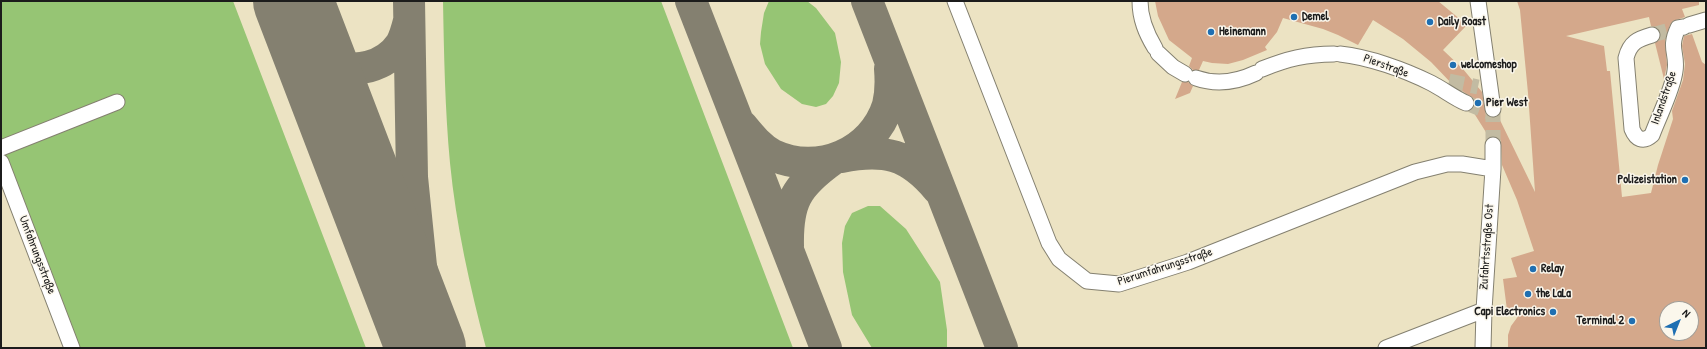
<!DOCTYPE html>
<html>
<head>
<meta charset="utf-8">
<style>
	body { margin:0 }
	#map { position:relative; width:1707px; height:349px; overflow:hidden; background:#ece3c3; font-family:"Patrick Hand",sans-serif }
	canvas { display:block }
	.frame { position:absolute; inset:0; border:2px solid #1c1c1c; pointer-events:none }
	.north { position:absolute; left:1659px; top:301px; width:40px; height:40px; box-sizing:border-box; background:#fbf7ec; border:1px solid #a29f99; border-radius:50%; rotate:43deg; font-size:11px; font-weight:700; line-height:16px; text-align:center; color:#1c1c1c }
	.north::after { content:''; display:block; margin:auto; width:14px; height:18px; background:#1f6fb2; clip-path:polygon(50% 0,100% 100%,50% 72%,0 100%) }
</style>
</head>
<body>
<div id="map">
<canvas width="1707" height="349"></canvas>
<div class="frame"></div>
<div class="north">N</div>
</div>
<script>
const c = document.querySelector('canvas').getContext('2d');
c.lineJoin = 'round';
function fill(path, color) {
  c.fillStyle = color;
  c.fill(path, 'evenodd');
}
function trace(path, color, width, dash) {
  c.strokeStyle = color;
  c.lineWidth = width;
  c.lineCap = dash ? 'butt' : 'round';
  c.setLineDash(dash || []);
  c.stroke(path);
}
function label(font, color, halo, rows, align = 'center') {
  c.font = font + ' "Patrick Hand",sans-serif';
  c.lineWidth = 3;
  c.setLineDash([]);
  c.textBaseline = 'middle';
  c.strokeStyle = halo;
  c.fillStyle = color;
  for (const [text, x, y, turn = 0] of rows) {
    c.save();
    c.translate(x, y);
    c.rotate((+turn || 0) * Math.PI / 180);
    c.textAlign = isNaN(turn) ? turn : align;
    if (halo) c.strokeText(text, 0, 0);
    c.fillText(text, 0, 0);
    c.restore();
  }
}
fill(new Path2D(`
	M1,1H233L366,348H75L1,156Z
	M443,1H661L793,348H486C470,287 456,225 450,163C445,109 444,55 443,1Z
	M769,1H807L816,8L835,33L841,62L839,83L833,96L826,104L816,107L802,104L781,89L765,64L760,44L761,32L764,13Z
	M868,206H880L906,229L940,282L947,330V348H872L852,315L843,272L842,243L845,226L852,213Z`), '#96c574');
trace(new Path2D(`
	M409,1L412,177L421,266L437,348
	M691,1L826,348
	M867,1L1002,348
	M303,29C310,42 317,55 330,62C354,76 386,66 401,44C405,37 407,29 409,21
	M742,126C751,137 760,148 773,155C818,176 873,153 888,105C891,93 891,81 890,69
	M841,157C884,148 909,154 938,189
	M788,246C787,202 796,186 832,160`), '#848070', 32);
trace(new Path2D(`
	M293,1L426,348`), '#848070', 80);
fill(new Path2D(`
	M1155,1H1438L1467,25L1443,50L1463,69L1482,92L1486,115L1490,117L1498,116L1535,192L1528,93L1520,10L1517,1H1699V5L1682,9L1685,17L1673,21L1670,25L1665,40L1667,65L1664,79L1655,43L1661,37V33L1658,28L1651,26L1649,17L1566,36L1604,46L1607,71H1610L1622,197L1651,193L1658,165L1673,119L1672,111L1683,80L1685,64L1682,46L1684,36L1692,34L1702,62L1706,65V348H1508V335L1511,326L1525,307L1507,310L1503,279L1517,277L1511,258L1534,251L1517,200L1502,165L1501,141L1497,137H1489L1472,110L1475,103L1473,98L1453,85L1431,62L1403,39L1373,20L1358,45L1338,35L1323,29L1283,18L1277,32L1265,47L1267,50L1243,60L1228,64L1212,63L1203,61L1199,70H1193L1189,66L1192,58L1169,40L1158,16ZM1667,309H1691V333H1667Z
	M1182,82H1188L1193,86L1190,93L1175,99Z`), '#d4a88b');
trace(new Path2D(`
	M1652,35L1678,28
	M1449,81L1478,87
	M1466,103L1494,114
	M1493,145V109`), '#c2bba2', 15, [15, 8]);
const minor = new Path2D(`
	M955,1L1049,243L1059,259L1087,281L1119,284L1188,262L1415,172L1447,164H1462L1493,169
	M1140,1C1140,19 1146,33 1155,48
	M1478,1L1493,109
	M1689,25L1706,20
	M1652,35C1638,39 1630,42 1626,58L1632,129C1636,139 1643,143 1652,135C1659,116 1673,89 1675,71C1678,53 1668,49 1678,28L1684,27
	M1158,53L1173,67L1185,74
	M1340,54C1369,57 1405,70 1431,83C1443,89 1454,98 1466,103
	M1262,69C1287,59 1306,54 1334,54
	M1196,78C1216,85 1237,82 1256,73
	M1,148L117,102
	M1,162L72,348
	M1386,348L1484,310
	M1483,348L1484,310L1493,169V145`);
trace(minor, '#848070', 17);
trace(minor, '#fff', 15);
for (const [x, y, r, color] of [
	[1294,17,4,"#1f6fb2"],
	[1430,22,4,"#1f6fb2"],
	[1211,32,4,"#1f6fb2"],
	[1453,65,4,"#1f6fb2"],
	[1478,103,4,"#1f6fb2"],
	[1685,180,4,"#1f6fb2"],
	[1533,269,4,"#1f6fb2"],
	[1528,294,4,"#1f6fb2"],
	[1553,312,4,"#1f6fb2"],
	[1632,321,4,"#1f6fb2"]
]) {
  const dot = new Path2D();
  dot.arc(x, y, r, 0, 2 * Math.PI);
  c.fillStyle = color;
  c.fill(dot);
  trace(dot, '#fbf7ec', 1.5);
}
label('bold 12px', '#1c1c1c', '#fbf7ec', [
	["Demel",1302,17],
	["Daily Roast",1438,22],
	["Heinemann",1219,32],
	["welcomeshop",1461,65],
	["Pier West",1486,103],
	["Polizeistation",1677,180,"right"],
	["Relay",1541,269],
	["the LaLa",1536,294],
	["Capi Electronics",1545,312,"right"],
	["Terminal 2",1624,321,"right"]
], 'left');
label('12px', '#1c1c1c', '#fbf7ec', [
	["Pierstraße",1386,66,20],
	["Inlandstraße",1664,98,-71],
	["Zufahrtsstraße Ost",1487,247,-86],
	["Umfahrungsstraße",37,255,69],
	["Pierumfahrungsstraße",1165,267,-18]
]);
</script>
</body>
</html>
